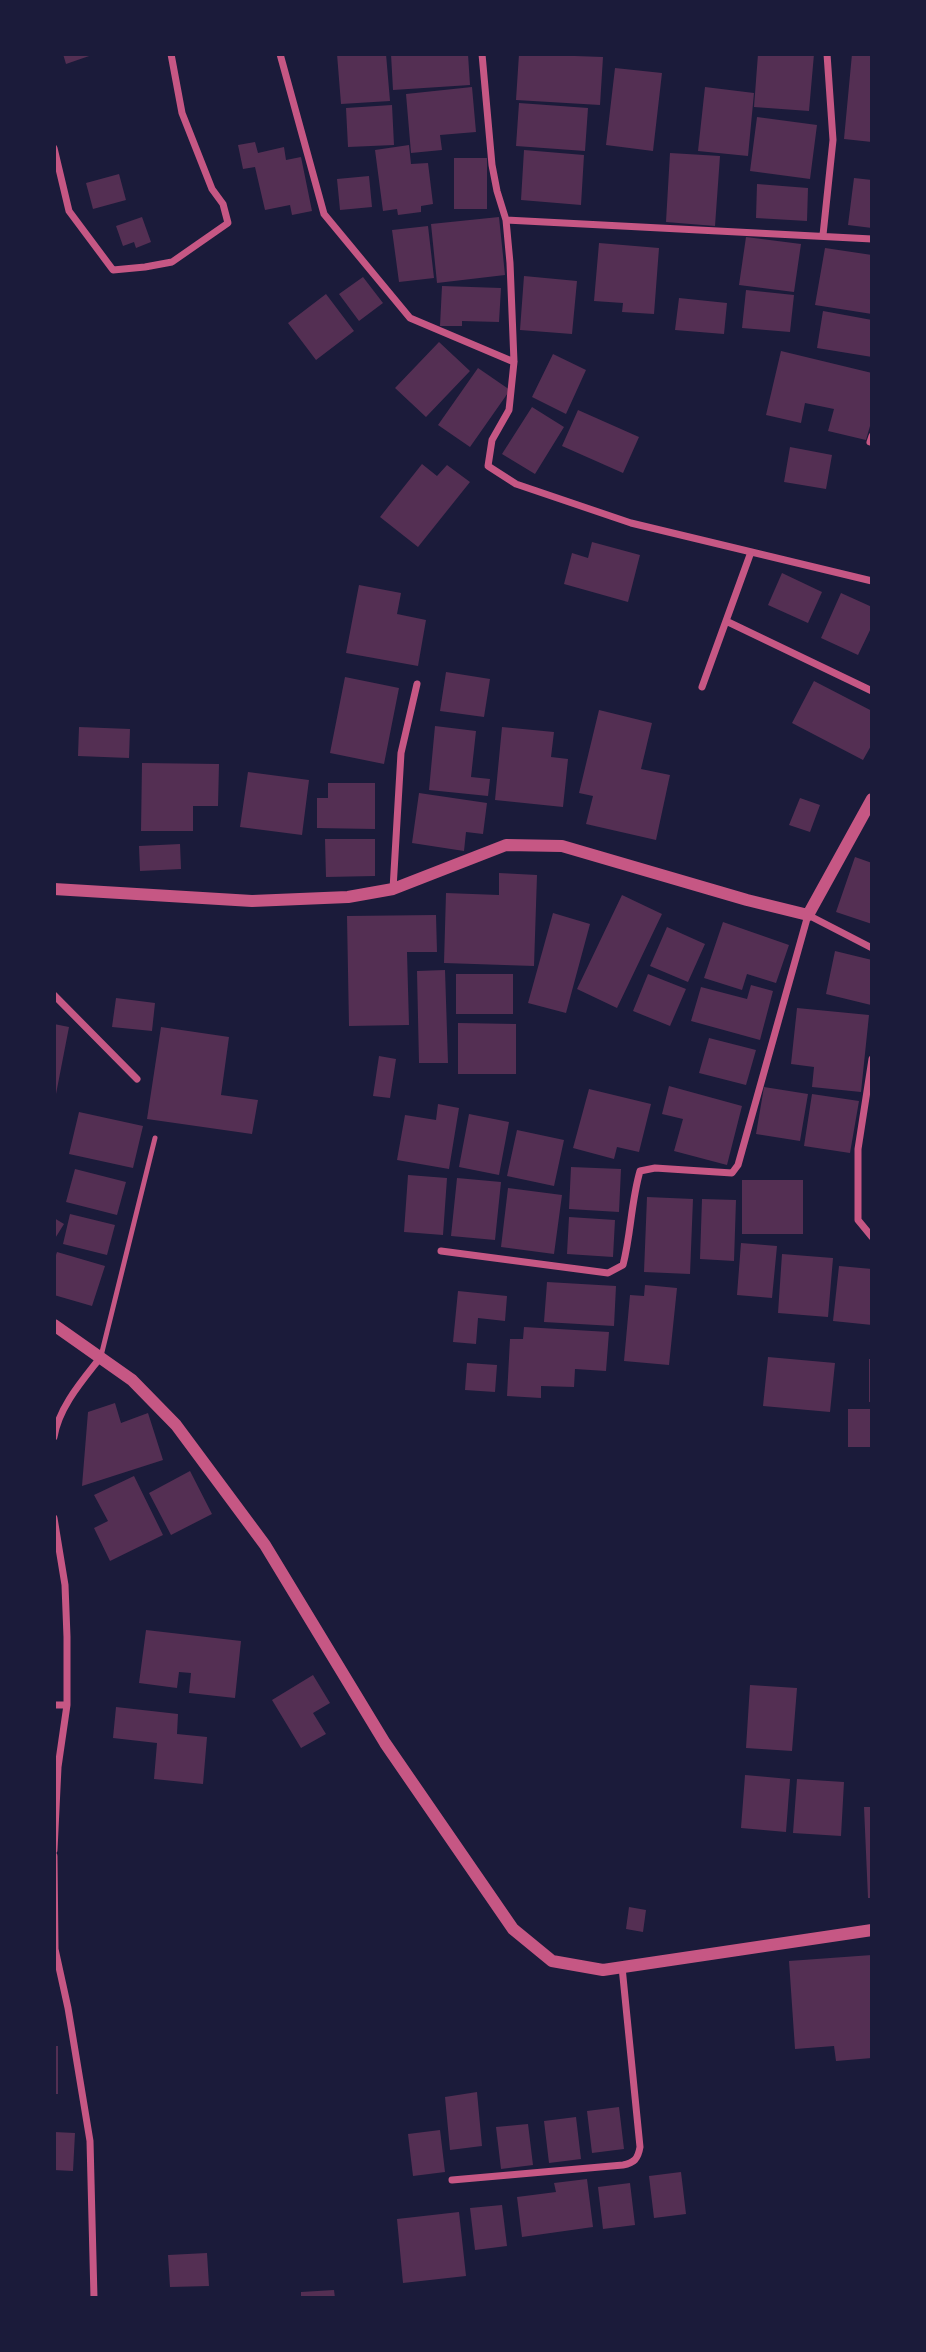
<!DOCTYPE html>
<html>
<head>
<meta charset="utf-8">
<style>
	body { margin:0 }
	#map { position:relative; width:926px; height:2352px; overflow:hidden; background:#1b1b3a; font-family:"Alegreya Sans",sans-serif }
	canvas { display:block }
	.frame { position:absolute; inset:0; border:56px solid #1b1b3a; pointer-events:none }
</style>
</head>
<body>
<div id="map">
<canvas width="926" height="2352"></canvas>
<div class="frame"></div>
</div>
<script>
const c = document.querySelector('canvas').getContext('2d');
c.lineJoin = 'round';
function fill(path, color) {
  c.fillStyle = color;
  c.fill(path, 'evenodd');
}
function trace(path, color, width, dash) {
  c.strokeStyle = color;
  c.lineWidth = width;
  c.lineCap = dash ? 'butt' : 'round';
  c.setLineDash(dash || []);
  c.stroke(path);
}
fill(new Path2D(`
	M63,54H92V55L66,64Z
	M337,54H386L390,101L341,104Z
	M391,54H468L470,85L393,90Z
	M519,54L603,57L600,105L516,100Z
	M758,54H814L809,111L754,107Z
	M852,54L872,56V142L844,139Z
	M615,68L662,73L653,151L606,145Z
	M472,87L476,132L440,135L442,150L411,153L406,94Z
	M705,87L754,93L748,156L698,151Z
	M519,103L588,108L585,151L516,146Z
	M392,105L394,145L348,147L346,108Z
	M757,117L817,125L810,179L750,171Z
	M255,142L258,153L284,147L286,160L301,157L312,211L292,215L290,205L265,210L255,167L243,169L238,145Z
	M409,145L411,164L428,163L433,204L421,206V212L398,215L397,209L383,211L375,150Z
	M524,150L584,155L581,205L521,200Z
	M670,153L720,156L715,226L666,222Z
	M454,158H487V209H454Z
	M119,174L126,200L93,209L86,183Z
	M369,176L372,207L340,210L337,179Z
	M854,178L872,180V228L848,225Z
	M757,184L808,188L807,221L756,218Z
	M142,217L151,242L136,248L134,242L123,246L116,226Z
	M499,217L505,275L437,283L431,224Z
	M428,226L434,278L399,282L392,230Z
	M746,237L801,244L794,292L739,285Z
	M599,243L659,248L654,314L622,312L623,303L594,301Z
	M825,248L872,255V314L815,305Z
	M524,276L577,281L572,334L520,330Z
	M363,277L383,303L359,321L339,294Z
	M442,286L501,288L499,322L462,321V326H440Z
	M746,290L794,295L790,332L742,328Z
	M326,294L354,331L316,360L288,323Z
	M679,298L727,303L724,334L675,330Z
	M823,311L872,320V357L817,348Z
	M439,342L470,371L426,417L395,388Z
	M781,351L872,373V419L866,440L828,431L834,409L805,403L801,423L766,415Z
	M553,354L586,370L566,414L532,397Z
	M478,368L510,390L470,447L438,425Z
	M532,407L564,427L535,474L502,454Z
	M578,410L639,437L623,473L562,446Z
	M790,447L832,455L826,489L784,482Z
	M422,464L437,476L447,465L470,482L418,547L380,517Z
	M592,542L640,555L628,602L564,584L572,553L588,558Z
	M782,573L822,592L808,623L768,605Z
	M359,585L401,593L397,614L426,620L418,666L346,653Z
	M841,593L872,607V626L858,655L821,638Z
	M446,672L490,679L484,717L440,711Z
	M345,677L399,688L384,764L330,753Z
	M814,681L872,711V744L863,760L792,723Z
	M599,710L652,723L641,769L670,775L656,840L586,824L593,796L579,793Z
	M435,726L476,731L471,777L490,779L488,796L429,790Z
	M79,727L130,729L129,758L78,756Z
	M502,727L554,732L551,757L568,759L563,807L495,800Z
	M142,763L219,764L218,806H193V831H141Z
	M248,772L309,780L302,835L240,827Z
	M328,783H375V829L317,828V798H328Z
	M419,793L487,803L483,834L466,832L464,851L412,843Z
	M800,798L820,805L810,832L789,825Z
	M325,839H375V876L326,877Z
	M180,844L181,869L140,871L139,846Z
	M855,857L872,863V924L836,912Z
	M499,873L537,875L534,966L444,963L446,893L499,895Z
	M622,895L662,914L617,1008L577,989Z
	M553,913L590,924L566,1013L528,1003Z
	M436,915L437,952H407L409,1025L349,1026L347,916Z
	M723,922L789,945L776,983L747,974L742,990L704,978Z
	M667,927L705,944L688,982L650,966Z
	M835,951L872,960L871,1005L826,994Z
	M445,970L448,1063H419L417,971Z
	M456,974H513V1014H456Z
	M648,974L686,989L670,1026L633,1011Z
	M751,985L773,991L760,1040L691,1021L701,987L747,999Z
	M116,998L155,1003L152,1031L112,1027Z
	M797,1008L869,1015L861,1092L812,1087L814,1067L791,1064Z
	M458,1023L516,1024V1074H458Z
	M54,1024L69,1027L56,1094H54Z
	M161,1027L229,1037L221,1095L258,1100L252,1134L147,1119Z
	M709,1038L756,1050L746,1085L699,1073Z
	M379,1056L396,1059L390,1098L373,1096Z
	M669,1086L742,1106L727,1165L674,1151L683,1119L662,1114Z
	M764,1087L808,1094L800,1141L756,1134Z
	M589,1089L651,1104L639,1152L617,1147L614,1159L573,1148Z
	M812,1094L859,1101L850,1153L804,1146Z
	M438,1104L459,1108L449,1169L397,1160L405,1115L436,1120Z
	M79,1112L143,1126L133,1168L69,1154Z
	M469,1114L509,1122L499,1175L459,1167Z
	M517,1130L564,1140L554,1186L507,1176Z
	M571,1167L621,1169L619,1212L569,1209Z
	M75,1169L126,1182L117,1215L66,1202Z
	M408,1175L447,1178L443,1235L404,1232Z
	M457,1178L501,1182L495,1240L451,1236Z
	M742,1180H803V1234H742Z
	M508,1188L562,1195L554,1254L501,1247Z
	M647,1197L693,1199L690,1274L644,1272Z
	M702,1199L736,1200L734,1261L700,1259Z
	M70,1214L115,1225L107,1255L63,1244Z
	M569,1217L615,1220L613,1257L567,1254Z
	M54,1218L64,1224L54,1240Z
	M741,1243L777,1246L772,1298L737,1295Z
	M57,1252L105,1266L92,1306L54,1295V1261Z
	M782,1254L833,1258L828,1317L778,1313Z
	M839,1266L872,1269V1325L833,1321Z
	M547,1282L616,1286L614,1326L544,1322Z
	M645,1285L677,1288L669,1365L624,1361L630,1295L644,1296Z
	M458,1291L507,1296L505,1321L478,1318L476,1344L453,1342Z
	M524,1327L609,1332L606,1371L575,1369L574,1387L541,1386V1398L507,1396L510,1339H523Z
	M768,1357L835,1363L830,1412L763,1406Z
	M869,1359H872V1402H869Z
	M467,1363L497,1365L495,1392L465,1390Z
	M115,1403L121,1423L148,1413L163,1460L82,1486L88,1412Z
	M848,1409H872V1447H848Z
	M190,1471L212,1514L171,1535L149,1493Z
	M134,1476L163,1535L110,1561L94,1528L108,1521L94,1495Z
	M146,1630L241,1641L235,1698L189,1693L191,1673L179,1672L177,1688L139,1683Z
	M313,1675L330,1703L313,1713L326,1734L301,1748L272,1700Z
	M750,1685L797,1688L792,1751L746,1748Z
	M116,1707L178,1714L177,1734L207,1737L203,1784L154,1779L157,1743L113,1738Z
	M745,1775L790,1779L786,1832L741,1828Z
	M797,1779L844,1782L841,1836L793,1833Z
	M864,1807H872V1898H868Z
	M629,1907L646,1910L643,1932L626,1929Z
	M872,1955V2058L836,2061L834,2046L795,2049L789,1961Z
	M54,2046H58V2094H54Z
	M477,2092L482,2146L450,2150L445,2097Z
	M619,2107L624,2149L592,2153L587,2111Z
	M576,2117L581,2159L549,2163L544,2121Z
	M528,2124L533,2165L501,2169L496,2127Z
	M440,2130L445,2172L413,2176L408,2134Z
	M54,2132L75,2133L73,2171L54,2170Z
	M681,2172L686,2214L654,2218L649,2176Z
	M587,2179L593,2227L522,2237L517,2197L556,2192L554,2183Z
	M630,2183L635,2225L603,2229L598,2187Z
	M502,2205L507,2246L475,2250L470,2208Z
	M459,2212L466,2276L403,2283L397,2219Z
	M207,2253L209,2286L170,2287L168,2255Z
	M334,2290L335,2298H301V2292Z`), '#542f53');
trace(new Path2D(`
	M101,1356L155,1138`), '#c65784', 5);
trace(new Path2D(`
	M280,54L324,214L410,318L514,362
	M482,54L492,165L497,191L506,220L510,263L514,362L509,410L492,440L488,466L516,484L631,523L872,581
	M54,148L69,211L113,270L145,267L172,262L228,223L223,204L212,189L182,113L171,54
	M506,220L872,239
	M823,235L833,140L827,54
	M870,442L872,436
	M726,621L872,691
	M702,687L751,552
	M393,889L401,753L417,684
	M54,995L137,1079
	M872,1059L858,1149V1220L872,1237
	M441,1251L608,1273L623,1265C631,1234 631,1202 640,1171L655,1168L732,1173L738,1165L808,915L872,948
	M54,1437C59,1407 82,1381 100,1358
	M54,1518L65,1585L67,1637V1705L58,1767L54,1850
	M54,1705H67
	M54,1856L55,1949L68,2008L90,2141L94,2298
	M452,2180L623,2165C634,2163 638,2159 640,2147L622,1967`), '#c65784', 7);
trace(new Path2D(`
	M54,889L252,901L348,897L393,889L506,845L562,846L747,900L808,915L872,799
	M54,1325L132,1380L176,1425L265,1545L385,1743L513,1929L552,1961L603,1970L872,1930`), '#c65784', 12);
</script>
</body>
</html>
